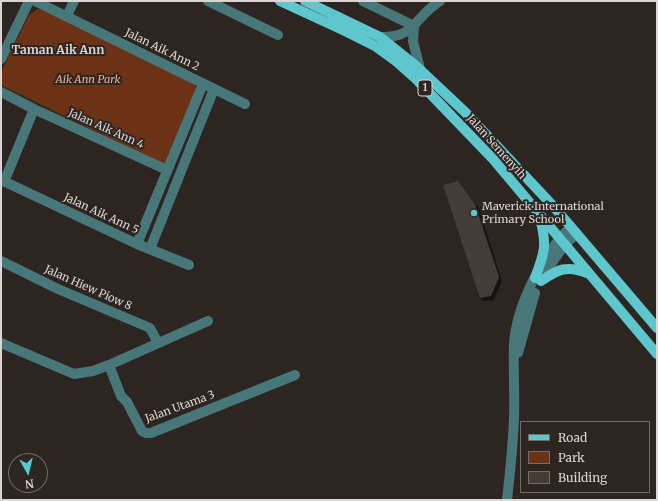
<!DOCTYPE html>
<html>
<head>
<meta charset="utf-8">
<style>
	body { margin:0 }
	#map { position:relative; width:658px; height:501px; overflow:hidden; background:#2d2522; font-family:Merriweather,serif }
	canvas { display:block }
	.frame { position:absolute; inset:0; border:2px solid #dbd6d3; pointer-events:none }
	.legend { position:absolute; left:520px; top:421px; width:130px; height:72px; box-sizing:border-box; background:#2d2522; border:1px solid #736c69; margin:0; padding:5px 7px; list-style:none; font-size:12px; color:#dbd6d3 }
	.legend li { display:flex; align-items:center; gap:8px; height:20px }
	.legend b { width:20px; border:1px solid #736c69 }
	.north { position:absolute; left:8px; top:453px; width:40px; height:40px; box-sizing:border-box; background:#2d2522; border:1px solid #736c69; border-radius:50%; rotate:172deg; font-size:11px; font-weight:700; line-height:16px; text-align:center; color:#dbd6d3 }
	.north::after { content:''; display:block; margin:auto; width:14px; height:18px; background:#51ccd3; clip-path:polygon(50% 0,100% 100%,50% 72%,0 100%) }
</style>
</head>
<body>
<div id="map">
<canvas width="658" height="501"></canvas>
<div class="frame"></div>
<ul class="legend">
<li><b style="height:5px;background:#5dc7cd"></b>Road</li>
<li><b style="height:11px;background:#6b3216"></b>Park</li>
<li><b style="height:11px;background:#443c38"></b>Building</li>
</ul>
<div class="north">N</div>
</div>
<script>
const c = document.querySelector('canvas').getContext('2d');
c.lineJoin = 'round';
function fill(path, color) {
  c.fillStyle = color;
  c.fill(path, 'evenodd');
}
function trace(path, color, width, dash) {
  c.strokeStyle = color;
  c.lineWidth = width;
  c.lineCap = dash ? 'butt' : 'round';
  c.setLineDash(dash || []);
  c.stroke(path);
}
function label(font, color, halo, rows, align = 'center') {
  c.font = font + ' Merriweather,serif';
  c.lineWidth = 4;
  c.setLineDash([]);
  c.textBaseline = 'middle';
  c.strokeStyle = halo;
  c.fillStyle = color;
  for (const [text, x, y, turn = 0] of rows) {
    c.save();
    c.translate(x, y);
    c.rotate((+turn || 0) * Math.PI / 180);
    c.textAlign = isNaN(turn) ? turn : align;
    if (halo) c.strokeText(text, 0, 0);
    c.fillText(text, 0, 0);
    c.restore();
  }
}
fill(new Path2D(`
	M38,9L49,12L194,84L197,91L166,166L1,85V72L29,15Z`), '#6b3216');
fill(new Path2D(`
	M458,182L479,208L502,281L494,300L484,301L480,298Z`), '#0007');
fill(new Path2D(`
	M458,181L475,204L499,277L491,296L480,298L443,185Z`), '#443c38');
trace(new Path2D(`
	M35,1L245,104
	M208,1L278,35
	M363,1L414,26
	M67,16L74,1
	M414,26L413,41L420,69
	M380,37C416,38 414,17 440,1
	M1,59L29,1
	M1,92L34,109L167,170
	M1,180L137,244L189,265
	M4,182L34,109
	M137,244L203,84
	M150,249L214,89
	M1,261L58,289L150,328L158,343
	M547,270L565,244L577,234
	M1,343L74,374L93,371L109,365L208,321
	M518,353L535,293
	M109,365L121,396L127,402L142,431L146,433H151L295,375
	M507,500C510,473 513,446 514,418C515,394 513,369 514,345C516,306 543,253 571,227`), '#48777a', 10);
trace(new Path2D(`
	M280,1L345,31L375,46L397,62L416,79L493,159L657,354
	M305,1L380,37L415,65L465,112L554,207L657,328
	M535,278C545,252 547,245 540,218
	M541,281C558,269 567,265 587,273`), '#5dc7cd', 10);
for (const [x, y, r, color] of [
	[474,213,4,"#51ccd3"]
]) {
  const dot = new Path2D();
  dot.arc(x, y, r, 0, 2 * Math.PI);
  c.fillStyle = color;
  c.fill(dot);
  trace(dot, '#2d2522', 1.5);
}
for (const [x, y, w] of [
	[425,88,14]
]) {
  const box = new Path2D();
  box.roundRect(x - w / 2, y - 8, w, 16, 3);
  c.fillStyle = '#2d2522';
  c.fill(box);
  trace(box, '#dbd6d3', 1);
}
label('bold 10px', '#dbd6d3', null, [
	["1",425,88]
]);
label('11px', '#dbd6d3', '#2d2522', [
	["Jalan Aik Ann 2",162,50,26],
	["Jalan Aik Ann 4",106,129,24],
	["Jalan Semenyih",496,147,48],
	["Jalan Aik Ann 5",101,214,25],
	["Jalan Hiew Piow 8",88,288,24],
	["Jalan Utama 3",180,407,-20]
]);
label('italic 11px', '#f1b092', '#2d2522', [
	["Aik Ann Park",88,80]
]);
label('11px', '#dbd6d3', '#2d2522', [
	["Maverick International",482,207],
	["Primary School",482,220]
], 'left');
label('bold 12px', '#dbd6d3', '#2d2522', [
	["Taman Aik Ann",58,51]
]);
</script>
</body>
</html>
